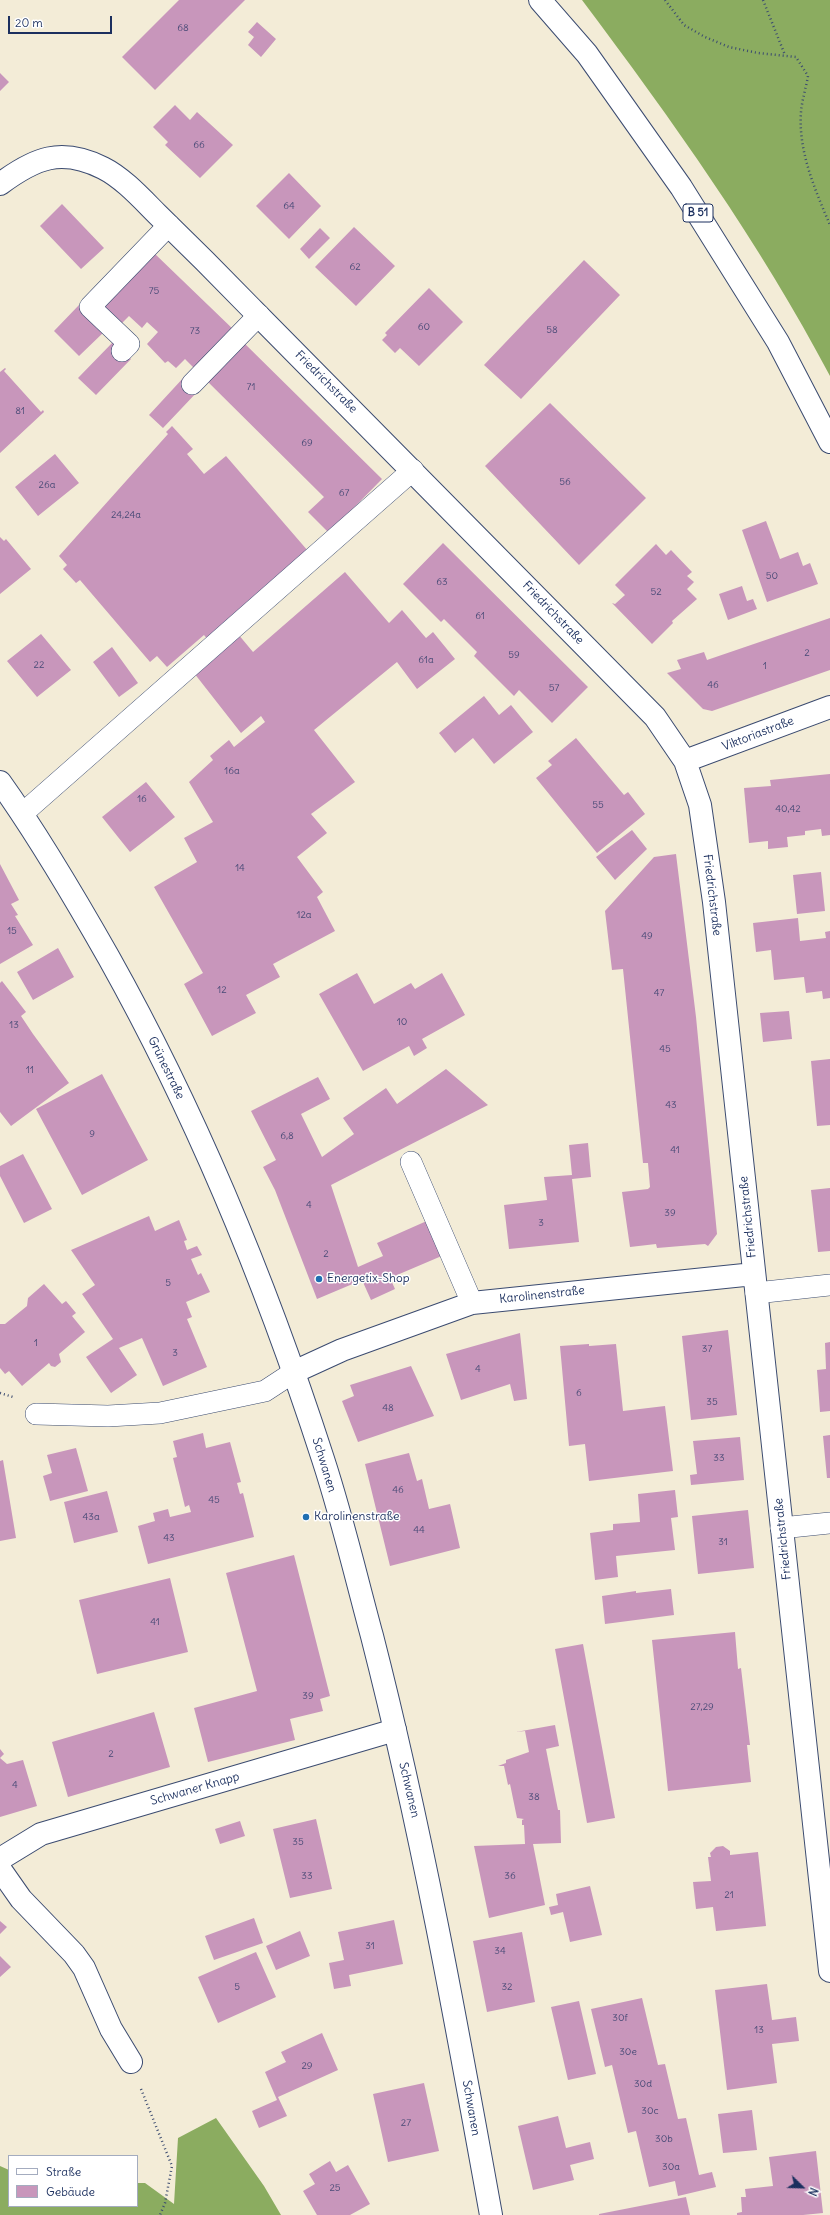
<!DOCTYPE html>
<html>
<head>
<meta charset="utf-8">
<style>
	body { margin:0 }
	#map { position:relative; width:830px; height:2215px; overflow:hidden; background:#f3ecd7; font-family:Delius,sans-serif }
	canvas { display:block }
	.legend { position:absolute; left:8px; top:2155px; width:130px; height:52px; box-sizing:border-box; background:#fff; border:1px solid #a4acbf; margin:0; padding:5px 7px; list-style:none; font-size:12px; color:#1b2f5e }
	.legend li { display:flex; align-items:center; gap:8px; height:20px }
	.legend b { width:20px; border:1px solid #a4acbf }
	.north { position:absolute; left:782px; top:2167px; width:40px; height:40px; -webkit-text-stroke:3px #fff; paint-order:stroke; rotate:113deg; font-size:11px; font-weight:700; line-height:16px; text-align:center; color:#1b2f5e }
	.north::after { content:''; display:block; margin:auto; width:14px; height:18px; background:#1b2f5e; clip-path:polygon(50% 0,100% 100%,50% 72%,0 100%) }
	.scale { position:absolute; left:8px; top:16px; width:104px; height:18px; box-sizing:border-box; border:2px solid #1b2f5e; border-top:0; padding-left:5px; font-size:12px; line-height:14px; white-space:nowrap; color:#1b2f5e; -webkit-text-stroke:3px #fff; paint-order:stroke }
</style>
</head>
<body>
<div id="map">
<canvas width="830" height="2215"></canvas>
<ul class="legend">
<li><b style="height:5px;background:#fff"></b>Straße</li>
<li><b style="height:11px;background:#c896bb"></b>Gebäude</li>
</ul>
<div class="north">N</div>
<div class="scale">20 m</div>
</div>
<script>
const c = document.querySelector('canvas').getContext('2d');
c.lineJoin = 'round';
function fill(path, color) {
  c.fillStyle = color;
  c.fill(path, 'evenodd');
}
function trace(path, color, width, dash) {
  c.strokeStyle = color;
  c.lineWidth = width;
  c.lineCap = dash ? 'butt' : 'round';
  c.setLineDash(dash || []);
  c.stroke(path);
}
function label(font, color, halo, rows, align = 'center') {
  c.font = font + ' Delius,sans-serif';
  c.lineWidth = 3;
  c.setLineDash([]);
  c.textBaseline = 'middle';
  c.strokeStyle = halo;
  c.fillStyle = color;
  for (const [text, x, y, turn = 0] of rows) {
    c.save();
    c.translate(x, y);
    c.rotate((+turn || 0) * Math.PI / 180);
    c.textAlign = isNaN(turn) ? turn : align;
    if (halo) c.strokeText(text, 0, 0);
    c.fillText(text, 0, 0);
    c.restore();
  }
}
fill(new Path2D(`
	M582,0H830V376C760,243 672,120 582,0Z
	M216,2118L264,2186L281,2215H0V2166L9,2170V2206H137V2183H145L174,2204L178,2138Z`), '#8bac60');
fill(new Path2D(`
	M179,0H245L155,90L122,57Z
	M257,22L276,39L261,57L248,45L254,37L248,32Z
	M0,73L9,82L0,91Z
	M175,105L190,120L197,112L233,145L200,178L165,145L168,142L153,127Z
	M289,173L321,206L289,239L256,206Z
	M62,204L104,248L81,269L40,226Z
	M354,227L395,266L356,306L315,267Z
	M320,228L330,238L309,259L300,249Z
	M154,253L236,332L197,371L185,359L176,368L168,361L165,363L147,344L158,332L147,322L142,328L129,316L118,327L100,308Z
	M584,260L620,295L521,399L484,365Z
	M429,288L463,322L419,366L400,348L395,353L382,340L387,335L385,333Z
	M79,305L105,331L79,356L54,331Z
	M241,340L382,479L329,533L308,512L324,497L204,378Z
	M113,342L131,359L96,395L78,378Z
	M5,368L6,369L4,371L41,412L43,410L44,412L0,453V372Z
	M185,376L199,390L163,428L149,415Z
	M550,403L646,498L579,565L485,466Z
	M172,426L193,449L187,454L204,474L226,456L308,551L208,640L204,635L167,667L157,656L150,662L80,580L76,583L63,569L67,565L59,556L168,434L166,432Z
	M55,454L79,483L38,516L15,487Z
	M766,521L780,559L798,552L803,566L810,563L818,584L767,602L742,530Z
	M0,537L4,541L6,539L31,569L0,594Z
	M443,543L588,687L552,723L519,690L514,696L474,656L477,652L444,619L441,622L403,584Z
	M656,544L666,555L671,550L692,572L687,576L694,582L687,589L697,599L672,621L673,623L652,644L612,603L615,604L625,595L615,585Z
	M345,572L389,623L402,610L426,638L433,632L455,659L417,689L397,662L314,730L355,782L311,814L327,833L297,857L323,892L317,897L335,931L273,964L280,977L246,995L256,1013L212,1036L184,984L203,973L154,887L197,862L184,838L213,822L189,782L213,760L210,756L229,740L234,747L265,722L261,716L241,733L194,673L238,634L253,652Z
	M742,586L747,601L753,599L757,609L728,620L719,594Z
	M830,618V670L712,711L703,709L667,673L681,669L677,660L704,652L707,660Z
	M41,634L71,670L37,697L7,661Z
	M112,647L138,683L119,697L93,662Z
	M484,696L499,715L511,705L533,732L494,764L473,738L455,753L439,733Z
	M576,738L624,795L628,792L645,814L597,853L536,778L552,765L548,761Z
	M830,774V835L822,836L821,829L805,831V835L787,837L788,847L768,849V841L749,843L744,788L771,786L770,780Z
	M146,782L175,817L130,852L102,817Z
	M632,830L647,849L615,880L596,857Z
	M676,854L696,1017L717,1234L708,1246L705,1244L657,1248L656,1244L630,1247L622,1192L648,1189L650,1187L648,1163H643L623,969L612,970L605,911L654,857Z
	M0,864L19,900L11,904L18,915L15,916L33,945L0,964Z
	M821,872L825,911L797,914L793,875Z
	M798,918L800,941L826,938L825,932L830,931V998L823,999L822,991L806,993L804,977L774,980L771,950L756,952L753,923Z
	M58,948L74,977L33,1000L17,972Z
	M357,973L374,1004L411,983L415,989L442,973L465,1015L422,1039L427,1048L414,1056L409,1046L363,1071L319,994Z
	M2,981L26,1012L21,1016L33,1034L69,1083L11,1126L0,1112V983Z
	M789,1011L792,1039L763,1042L760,1013Z
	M830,1059V1125L817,1126L811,1061Z
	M446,1069L488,1105L331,1185L358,1267L383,1256L377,1243L429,1220L444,1255L390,1278L395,1289L371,1300L362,1280L317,1299L275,1190L263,1167L276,1160L251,1111L318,1077L330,1099L301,1114L322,1157L354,1134L343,1118L386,1088L397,1104Z
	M102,1074L148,1160L82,1195L36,1109Z
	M588,1143L591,1177L572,1179L579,1242L509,1249L504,1205L547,1200L544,1177L572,1175L569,1145Z
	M23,1154L52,1209L24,1223L0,1176V1166Z
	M830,1188V1251L818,1252L811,1190Z
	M149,1216L155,1231L179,1220L187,1240L184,1241L187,1250L197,1246L202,1255L191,1259L198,1275L201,1273L210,1292L186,1302L192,1317L187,1319L207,1367L163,1386L142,1338L119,1348L137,1375L111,1393L86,1357L113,1339L82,1294L95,1285L71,1250Z
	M44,1284L62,1304L66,1301L76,1313L72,1316L85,1332L59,1354L61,1362L55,1367L51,1366L49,1363L22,1386L9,1371L5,1374L0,1368V1324H5L27,1306L28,1298Z
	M728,1330L737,1415L691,1420L682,1336Z
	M520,1333L527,1399L514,1401L510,1384L461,1400L446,1354Z
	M830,1342V1411L820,1412L817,1370L826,1369L825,1343Z
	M589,1344V1346L616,1344L623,1411L665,1406L673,1471L589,1481L585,1444L569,1446L560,1346Z
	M411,1366L434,1416L358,1442L342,1401L354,1396L350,1385Z
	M203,1433L206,1448L230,1442L241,1482L237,1483L240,1494L243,1493L254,1537L148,1564L138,1526L155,1521L153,1513L168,1509L170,1517L191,1512L189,1505L185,1507L173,1458L177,1457L173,1441Z
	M830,1435V1478H827L823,1436Z
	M740,1437L744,1480L691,1485L690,1475L697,1474L693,1441Z
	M76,1448L88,1491L50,1501L43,1476L52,1473L47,1455Z
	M409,1453L417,1481L422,1479L429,1509L450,1504L460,1548L390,1566L365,1464Z
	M3,1460L16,1538L0,1541V1461Z
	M675,1490L678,1517L671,1518L675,1550L616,1556L618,1577L595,1580L590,1533L613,1530V1524L640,1522L638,1494Z
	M107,1491L118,1532L74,1543L64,1502Z
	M748,1510L754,1568L698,1574L692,1516Z
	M294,1555L330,1696L320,1699L323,1711L290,1719L295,1740L208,1762L194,1708L257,1691L226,1573Z
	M170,1578L188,1652L97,1674L79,1600Z
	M671,1589L674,1615L605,1624L602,1596L636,1591V1593Z
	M735,1632L738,1669L741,1668L750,1745H747L751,1782L668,1791L652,1640Z
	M583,1644L615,1818L587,1823L555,1649Z
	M154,1712L170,1767L68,1797L52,1742Z
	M555,1725L559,1746L546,1749L558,1810H560L561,1843L533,1844L545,1905L489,1918L474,1846L525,1844L524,1825H522V1820L524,1819L517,1818L510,1784L508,1785L504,1766H498L506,1763V1760L529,1752L525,1731L516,1732Z
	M0,1749L4,1754L0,1758Z
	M0,1758L7,1764L23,1760L37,1806L0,1817Z
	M316,1819L332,1889L290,1898L273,1829Z
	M240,1821L245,1836L220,1844L215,1829Z
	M723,1846L730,1851V1855L758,1852L766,1926L716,1931L713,1907L696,1909L693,1882L711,1881L708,1857H711L710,1853L716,1847Z
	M590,1886L602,1935L570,1942L563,1912L551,1915L549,1907L558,1905L556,1894Z
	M254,1918L263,1943L214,1960L205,1936Z
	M394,1920L403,1964L349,1975L351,1986L334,1989L329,1963L344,1960L338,1932Z
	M0,1921L7,1927L0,1934Z
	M300,1931L310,1956L276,1970L266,1946Z
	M522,1932L535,2002L487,2012L473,1941Z
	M256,1952L276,1997L218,2023L198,1977Z
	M0,1956L11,1967L0,1977Z
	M767,1984L772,2020L796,2017L799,2041L772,2044L777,2083L727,2090L715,1990Z
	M642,1998L658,2065L665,2064L678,2119L686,2118L699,2175L712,2172L716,2187L678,2196L675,2181L649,2187L636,2131L628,2133L612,2065L605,2067L591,2009Z
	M579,2001L596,2074L568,2080L551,2007Z
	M322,2033L338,2070L278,2097L287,2116L259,2128L252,2111L277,2100L265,2072L286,2062L281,2052Z
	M424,2083L439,2151L388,2162L373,2094Z
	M752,2110L757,2150L723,2153L718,2114Z
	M558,2116L566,2148L590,2142L594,2159L570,2165L574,2180L533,2190L518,2126Z
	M816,2151L823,2213L803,2215H737V2213L742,2212L741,2197H746L745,2189L773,2186L769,2157Z
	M330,2161L336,2172L348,2165L370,2204L350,2215H317L303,2191L315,2184L309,2174Z
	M686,2197L690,2215H599V2214Z`), '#c896bb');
const lane = new Path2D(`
	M122,351L129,344L90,307L169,225
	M192,384L259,315
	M22,814L413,470
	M411,1162L472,1303
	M756,1293L830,1285
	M36,1414L108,1416L160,1413L265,1391L294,1372
	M781,1528L830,1523`);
const street = new Path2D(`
	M0,184C35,158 61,147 103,168C123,178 141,198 157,214C189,245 221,277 252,309C387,444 521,580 655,717L685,761L700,805L714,902L830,1971
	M685,761L830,707
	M294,1372L342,1350L472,1303L754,1274
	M0,1859L41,1834L395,1730
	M0,1869L21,1899L74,1954L84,1968L111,2029L131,2062`);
const secondary = new Path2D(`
	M0,782C40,838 75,898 109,958C198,1117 267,1286 323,1459C342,1517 356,1577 372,1636C421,1827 456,2021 491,2215`);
const primary = new Path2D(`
	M540,0L587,54L681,187L778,342L830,442`);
trace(lane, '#3b4b70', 22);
trace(street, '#3b4b70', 24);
trace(secondary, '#3b4b70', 24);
trace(primary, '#3b4b70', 24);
trace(new Path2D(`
	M665,0L684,25L705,37L729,47L758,53L796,57L808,76C806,88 802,100 801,112C798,151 815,190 830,225
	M763,0L785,55
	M0,1393L13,1397
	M141,2089L172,2166L165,2203L160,2215`), '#3b4b70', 2.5, [1, 3]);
trace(lane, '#fff', 21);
trace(street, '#fff', 22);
trace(secondary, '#fff', 22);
trace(primary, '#fff', 22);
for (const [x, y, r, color] of [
	[319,1279,4,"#1f6fb2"],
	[306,1517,4,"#1f6fb2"]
]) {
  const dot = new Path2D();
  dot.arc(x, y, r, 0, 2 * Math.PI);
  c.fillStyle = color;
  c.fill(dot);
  trace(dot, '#fff', 1.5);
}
label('10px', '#464975', null, [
	["68",183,28],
	["66",199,145],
	["64",289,206],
	["62",355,267],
	["75",154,291],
	["60",424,327],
	["58",552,330],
	["73",195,331],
	["71",251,387],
	["81",20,411],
	["69",307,443],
	["56",565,482],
	["26a",47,485],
	["67",344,493],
	["24,24a",126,515],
	["50",772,576],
	["63",442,582],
	["52",656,592],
	["61",480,616],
	["2",807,653],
	["59",514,655],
	["61a",426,660],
	["22",39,665],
	["1",765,666],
	["46",713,685],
	["57",554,688],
	["16a",232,771],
	["16",142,799],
	["55",598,805],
	["40,42",788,809],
	["14",240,868],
	["12a",304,915],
	["15",12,931],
	["49",647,936],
	["12",222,990],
	["47",659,993],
	["10",402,1022],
	["13",14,1025],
	["45",665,1049],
	["11",30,1070],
	["43",671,1105],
	["9",92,1134],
	["6,8",287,1136],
	["41",675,1150],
	["4",309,1205],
	["39",670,1213],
	["3",541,1223],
	["2",326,1254],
	["5",168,1283],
	["1",36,1343],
	["37",707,1349],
	["3",175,1353],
	["4",478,1369],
	["6",579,1393],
	["35",712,1402],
	["48",388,1408],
	["33",719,1458],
	["46",398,1490],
	["45",214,1500],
	["43a",91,1517],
	["44",419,1530],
	["43",169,1538],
	["31",723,1542],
	["41",155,1622],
	["39",308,1696],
	["27,29",702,1707],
	["2",111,1754],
	["4",15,1785],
	["38",534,1797],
	["35",298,1842],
	["33",307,1876],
	["36",510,1876],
	["21",729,1895],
	["31",370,1946],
	["34",500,1951],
	["5",237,1987],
	["32",507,1987],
	["30f",620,2018],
	["13",759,2030],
	["30e",628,2052],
	["29",307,2066],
	["30d",643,2084],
	["30c",650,2111],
	["27",406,2123],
	["30b",664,2139],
	["30a",671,2167],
	["25",335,2188]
]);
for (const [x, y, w] of [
	[698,213,30]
]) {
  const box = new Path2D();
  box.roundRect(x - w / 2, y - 9, w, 18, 3);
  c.fillStyle = '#fff';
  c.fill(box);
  trace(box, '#1b2f5e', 1);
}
label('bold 11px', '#1b2f5e', null, [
	["B 51",698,213]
]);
label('12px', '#1b2f5e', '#fff', [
	["Friedrichstraße",326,382,45],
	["Friedrichstraße",553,613,46],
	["Viktoriastraße",758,734,-21],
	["Friedrichstraße",712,895,83],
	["Grünestraße",166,1068,64],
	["Friedrichstraße",748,1217,-96],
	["Karolinenstraße",542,1295,-6],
	["Schwanen",324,1465,73],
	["Friedrichstraße",783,1539,-96],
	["Schwaner Knapp",195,1789,-16],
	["Schwanen",409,1790,77],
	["Schwanen",471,2108,80]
]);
label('12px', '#1b2f5e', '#fff', [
	["Energetix-Shop",327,1279],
	["Karolinenstraße",314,1517]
], 'left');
</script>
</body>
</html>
